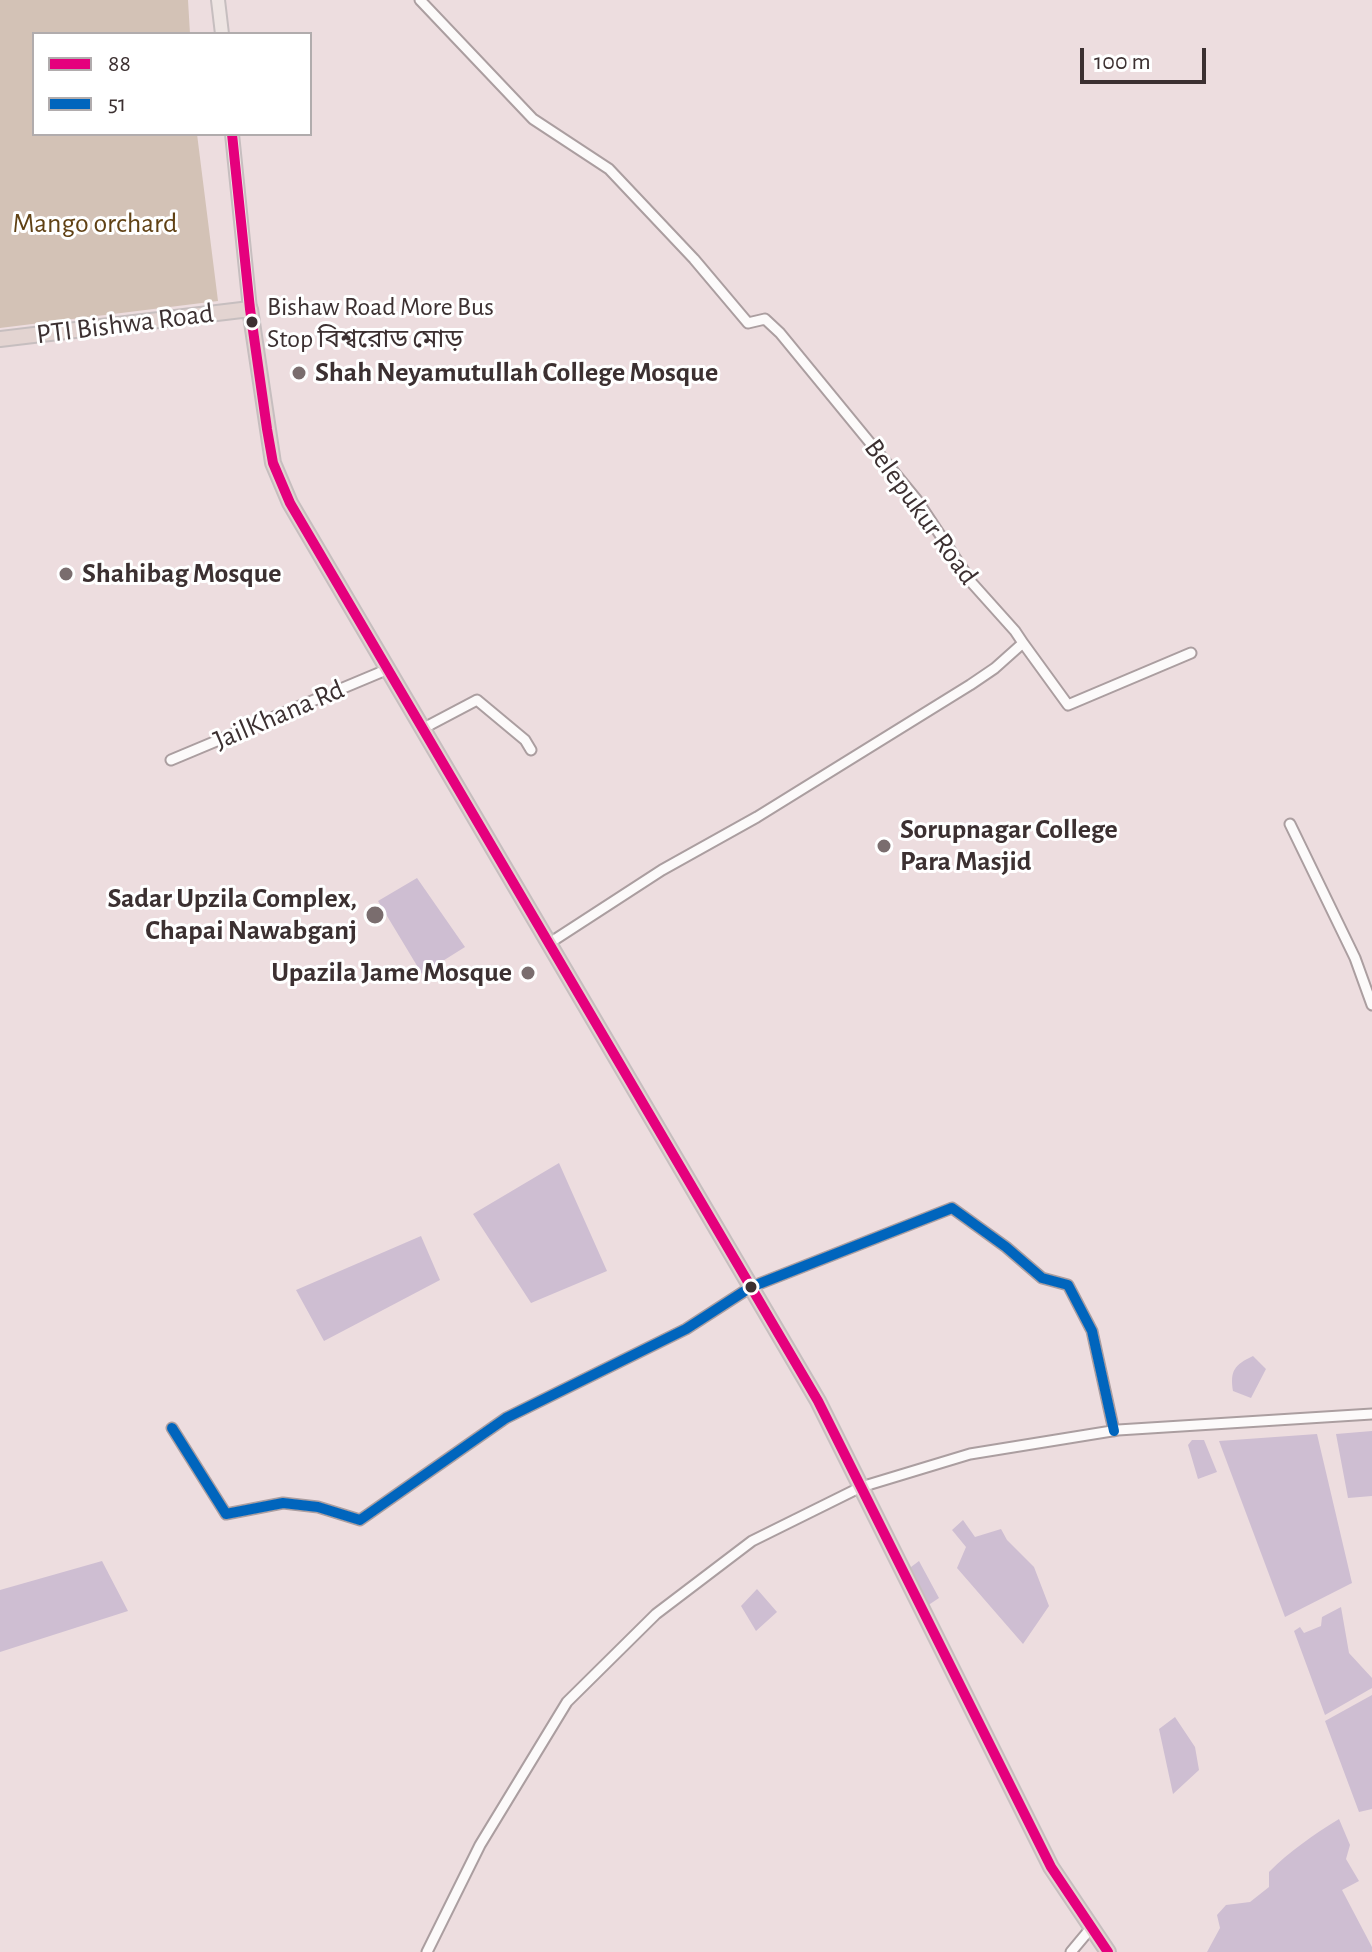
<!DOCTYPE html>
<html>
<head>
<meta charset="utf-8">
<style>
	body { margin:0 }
	#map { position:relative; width:1372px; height:1952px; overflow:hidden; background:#eddddf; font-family:"Alegreya Sans",sans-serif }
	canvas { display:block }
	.legend { position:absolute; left:32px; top:32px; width:280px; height:104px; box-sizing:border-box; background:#fff; border:2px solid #b1acad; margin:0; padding:10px 14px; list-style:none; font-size:24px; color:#3c3031 }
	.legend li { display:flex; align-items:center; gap:16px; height:40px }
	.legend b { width:40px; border:2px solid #b1acad }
	.scale { position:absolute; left:1080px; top:48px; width:126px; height:36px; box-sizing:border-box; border:4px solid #3c3031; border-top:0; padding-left:10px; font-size:24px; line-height:28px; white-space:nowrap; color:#3c3031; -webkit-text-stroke:6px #fff; paint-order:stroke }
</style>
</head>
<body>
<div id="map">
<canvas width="1372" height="1952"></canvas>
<ul class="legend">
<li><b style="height:10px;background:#e5007d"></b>88</li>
<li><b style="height:10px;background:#0065bd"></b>51</li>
</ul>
<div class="scale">100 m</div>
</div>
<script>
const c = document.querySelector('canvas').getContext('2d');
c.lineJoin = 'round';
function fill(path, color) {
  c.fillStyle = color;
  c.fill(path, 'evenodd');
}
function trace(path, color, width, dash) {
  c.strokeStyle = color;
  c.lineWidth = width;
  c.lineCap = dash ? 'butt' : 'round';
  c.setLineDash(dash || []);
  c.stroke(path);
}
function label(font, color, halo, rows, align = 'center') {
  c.font = font + ' "Alegreya Sans","Noto Sans Bengali",sans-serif';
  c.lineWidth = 6;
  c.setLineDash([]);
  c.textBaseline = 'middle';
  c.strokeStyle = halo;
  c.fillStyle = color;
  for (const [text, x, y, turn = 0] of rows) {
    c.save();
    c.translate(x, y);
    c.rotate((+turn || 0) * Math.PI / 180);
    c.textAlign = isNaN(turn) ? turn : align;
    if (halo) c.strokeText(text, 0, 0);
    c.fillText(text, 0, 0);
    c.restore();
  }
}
fill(new Path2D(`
	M0,0H188L190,34H34V134H197L218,301L0,328Z`), '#d3c2b6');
fill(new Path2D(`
	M417,878L465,947L422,974L378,901Z
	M559,1163L607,1271L531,1303L473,1214Z
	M421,1236L440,1280L324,1341L296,1290Z
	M1253,1356L1266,1369L1251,1398L1233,1391C1230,1371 1234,1365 1253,1356Z
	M1372,1431V1496L1348,1498L1336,1434Z
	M1317,1434L1352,1583L1285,1617L1219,1441Z
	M1192,1440H1204L1217,1472L1198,1479L1188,1445Z
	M963,1520L975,1537L1001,1529L1007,1540L1034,1567L1049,1606L1023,1644L957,1568L966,1547L952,1530Z
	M102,1561L128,1611L0,1652V1590Z
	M919,1561L939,1598L927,1606L907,1570Z
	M757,1589L777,1612L756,1631L741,1606Z
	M1341,1607L1349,1653L1372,1678V1688L1325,1715L1294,1631L1300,1627L1304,1633L1321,1626L1322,1617Z
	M1372,1695V1809L1359,1812L1325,1721Z
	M1175,1717L1195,1747L1199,1770L1173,1794L1159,1729Z
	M1339,1819L1350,1845L1346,1859L1359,1881L1342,1890L1372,1947V1952H1207L1220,1928L1217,1915L1226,1905L1250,1902L1269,1887V1872C1290,1851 1313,1835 1339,1819Z`), '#cebed2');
const minor = new Path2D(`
	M420,0L533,119L609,169L694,259L748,323L765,319L780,333L917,500L972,583L1015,631L1023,643L995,668L970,685L757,817L662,870L548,944
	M1023,643L1068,705L1191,653
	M422,729L477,700L525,740L531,750
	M171,760L386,670
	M1290,824L1355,958L1372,1005
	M172,1428L226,1514L283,1503L318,1507L360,1520L506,1418L686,1329L751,1287L952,1208L1006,1247L1042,1278L1068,1285L1092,1331L1114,1431
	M427,1952L480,1845L567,1702L656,1614L752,1541L861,1487L970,1454L1118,1430L1372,1414
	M1071,1952L1091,1928`);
const major = new Path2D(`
	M218,0L222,34
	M232,134L250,309`);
const highway = new Path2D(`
	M0,339L250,309L273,463L290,503L818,1401L1051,1867L1108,1952`);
trace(minor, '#ab9ea0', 13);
trace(major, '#c6bebf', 16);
trace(highway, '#c6bebf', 18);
trace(minor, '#fcfafa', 9);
trace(major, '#ede4e2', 12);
trace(highway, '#e3d4d1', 14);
trace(new Path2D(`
	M232,134L250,309L267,429L273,463L290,503L818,1401L1051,1867L1108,1952`), '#e5007d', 10);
trace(new Path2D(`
	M172,1428L226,1514L283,1503L318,1507L360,1520L506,1418L686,1329L751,1287L952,1208L1006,1247L1042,1278L1068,1285L1092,1331L1114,1431`), '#0065bd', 10);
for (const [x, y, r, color] of [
	[252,322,7,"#3c3031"],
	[299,373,8,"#7a6d6e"],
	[66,574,8,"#7a6d6e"],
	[884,846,8,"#7a6d6e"],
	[375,915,10,"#7a6d6e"],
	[528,973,8,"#7a6d6e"],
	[751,1287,7,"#3c3031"]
]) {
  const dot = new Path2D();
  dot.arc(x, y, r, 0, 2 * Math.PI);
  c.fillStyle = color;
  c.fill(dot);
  trace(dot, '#fff', 3);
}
label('26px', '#3c3031', '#fff', [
	["Bishaw Road More Bus",267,307],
	["Stop বিশ্বরোড মোড়",267,339]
], 'left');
label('28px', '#604114', '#fff', [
	["Mango orchard",95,224]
]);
label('28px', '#3c3031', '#fff', [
	["PTI Bishwa Road",125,324,-7],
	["Belepukur Road",921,512,54],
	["JailKhana Rd",279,715,-23]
]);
label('bold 28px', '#3c3031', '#fff', [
	["Shah Neyamutullah College Mosque",315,373],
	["Shahibag Mosque",82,574],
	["Sorupnagar College",900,830],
	["Para Masjid",900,862],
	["Sadar Upzila Complex,",357,899,"right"],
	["Chapai Nawabganj",357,931,"right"],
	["Upazila Jame Mosque",512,973,"right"]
], 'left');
</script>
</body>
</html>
